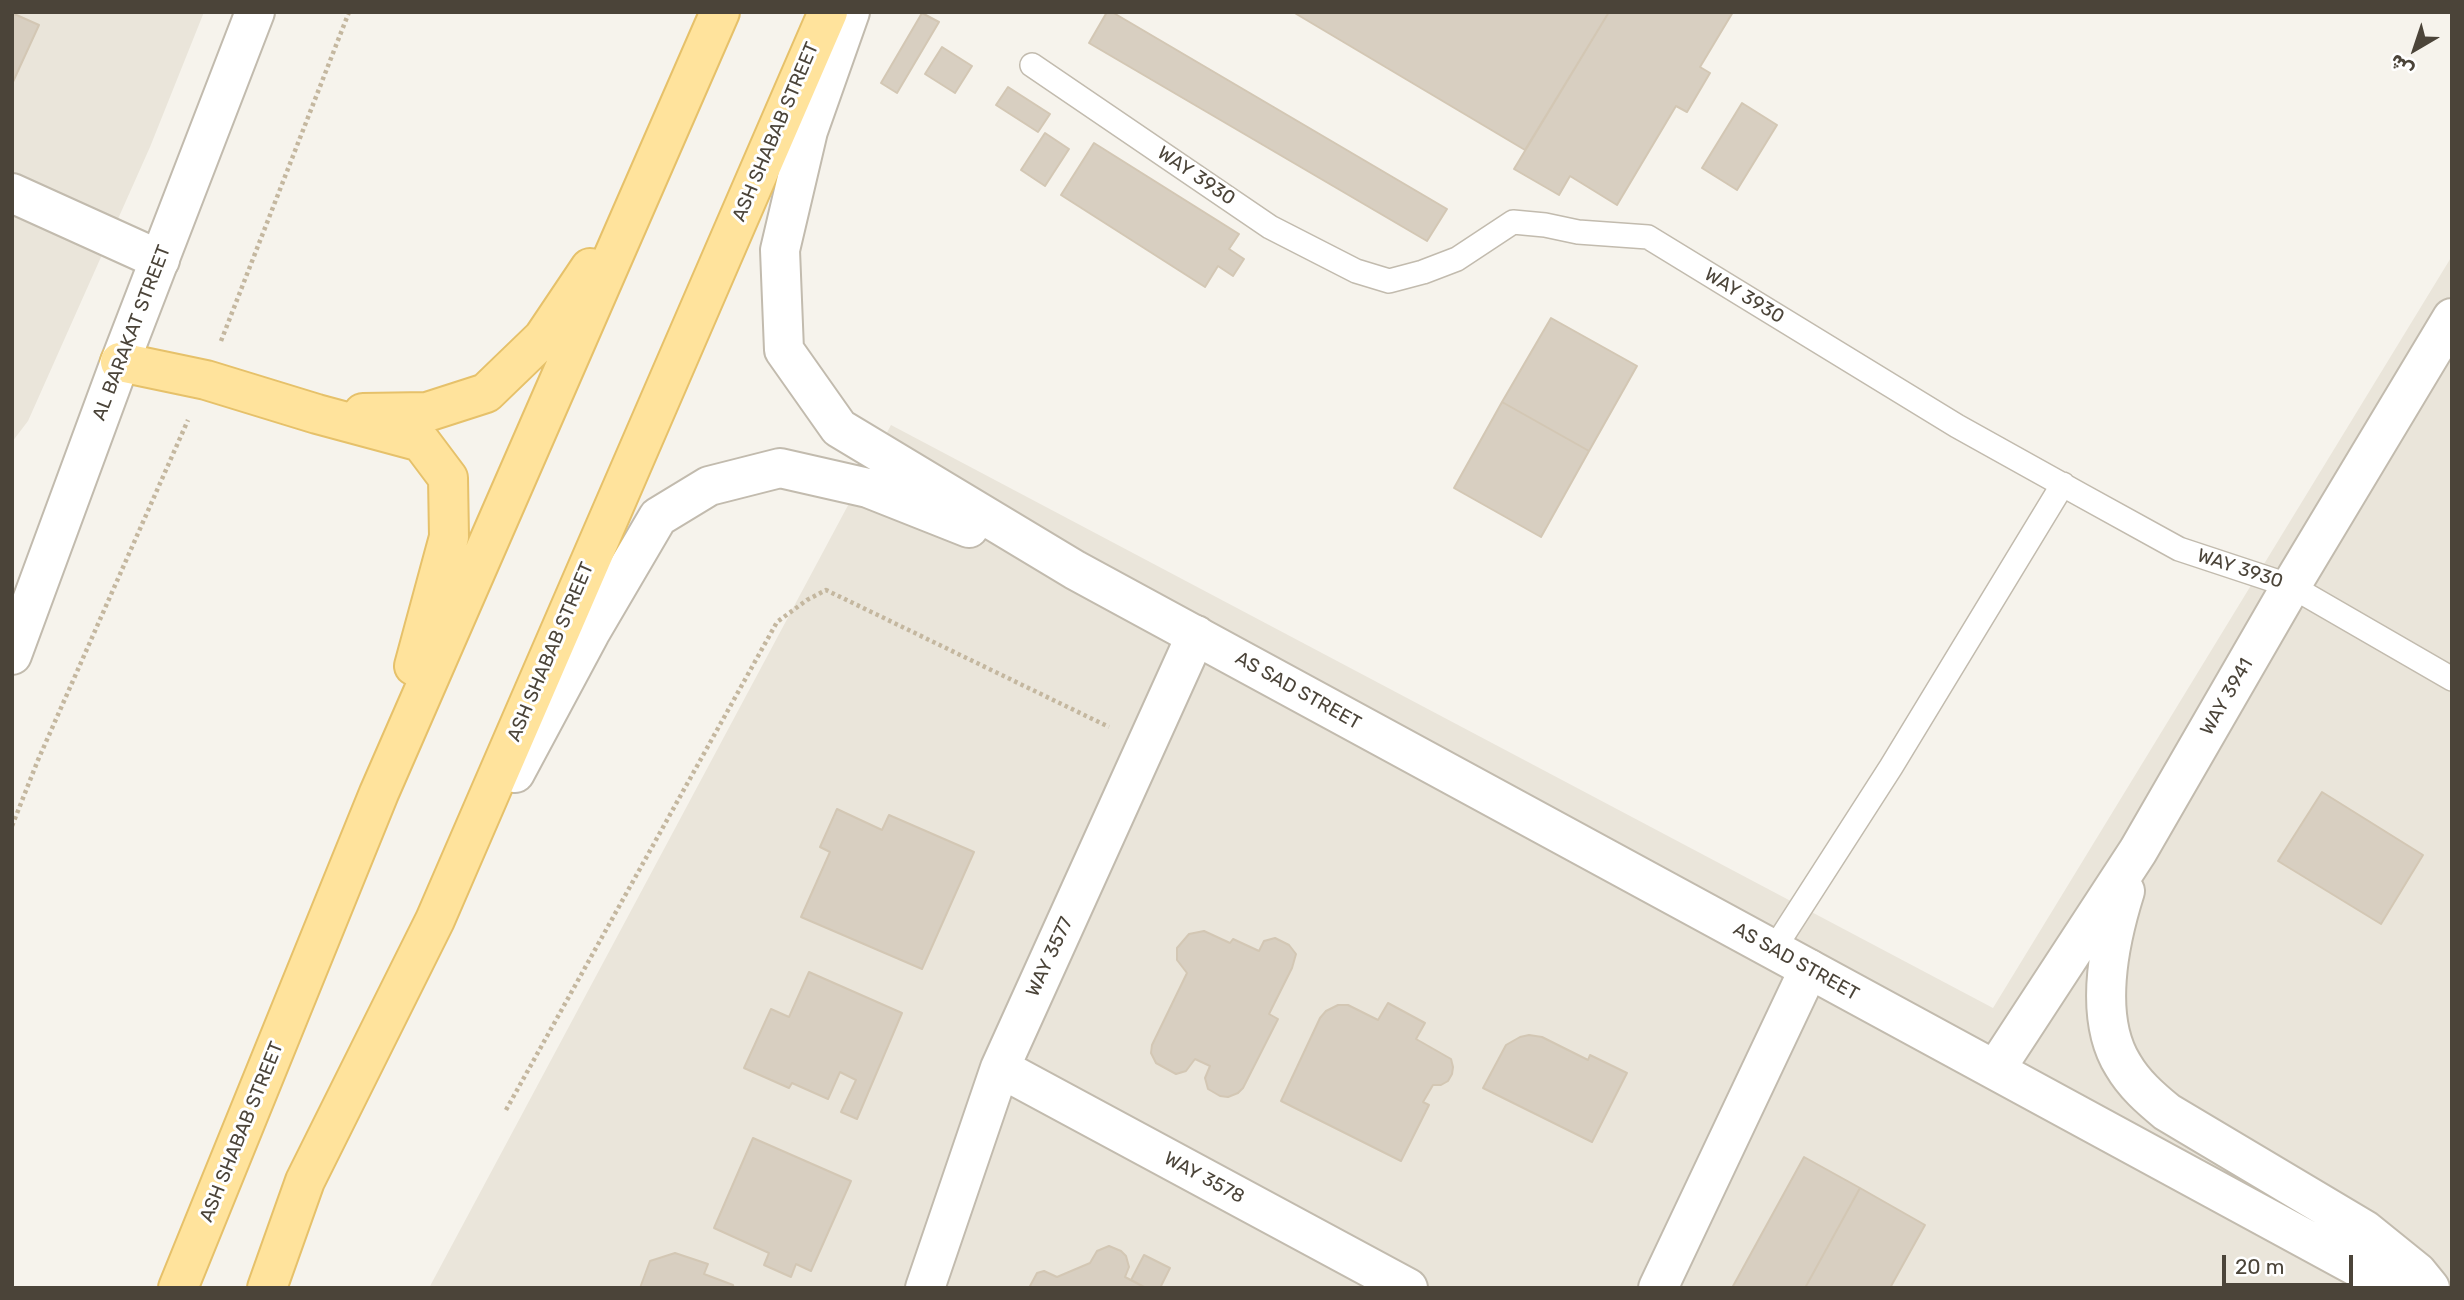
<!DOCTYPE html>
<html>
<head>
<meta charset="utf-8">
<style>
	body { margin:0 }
	#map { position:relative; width:2464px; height:1300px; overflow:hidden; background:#f6f3ec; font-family:Rubik,"Noto Sans Arabic",sans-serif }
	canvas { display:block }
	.frame { position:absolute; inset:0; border:14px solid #4b4439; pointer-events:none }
	.north { position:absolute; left:2380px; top:14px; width:70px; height:70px; -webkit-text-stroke:5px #fff; paint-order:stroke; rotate:219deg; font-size:19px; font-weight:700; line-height:28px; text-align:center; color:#4b4439 }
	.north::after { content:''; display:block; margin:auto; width:24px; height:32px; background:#4b4439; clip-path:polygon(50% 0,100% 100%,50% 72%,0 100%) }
	.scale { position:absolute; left:2222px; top:1255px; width:131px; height:32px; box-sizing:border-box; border:4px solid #4b4439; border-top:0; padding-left:9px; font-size:21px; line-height:24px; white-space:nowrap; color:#4b4439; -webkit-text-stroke:5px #fff; paint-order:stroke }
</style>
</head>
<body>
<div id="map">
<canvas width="2464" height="1300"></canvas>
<div class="frame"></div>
<div class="north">ش</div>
<div class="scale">20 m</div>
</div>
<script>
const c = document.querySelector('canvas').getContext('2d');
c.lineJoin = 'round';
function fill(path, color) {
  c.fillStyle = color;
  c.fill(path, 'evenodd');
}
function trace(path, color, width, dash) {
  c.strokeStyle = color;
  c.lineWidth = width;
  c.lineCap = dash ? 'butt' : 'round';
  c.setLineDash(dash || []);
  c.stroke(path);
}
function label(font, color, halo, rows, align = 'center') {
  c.font = font + ' Rubik,sans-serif';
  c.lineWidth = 6;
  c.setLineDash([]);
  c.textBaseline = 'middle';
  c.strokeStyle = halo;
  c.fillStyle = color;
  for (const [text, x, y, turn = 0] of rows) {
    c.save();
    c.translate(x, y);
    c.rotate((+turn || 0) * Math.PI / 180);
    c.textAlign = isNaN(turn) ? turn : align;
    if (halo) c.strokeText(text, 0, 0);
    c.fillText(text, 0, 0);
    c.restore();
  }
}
fill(new Path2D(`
	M12,12H204L150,147L28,421L12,442Z
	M2452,256V1288H429L891,425L1993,1008Z`), '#eae5da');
const building = new Path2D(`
	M1107,12H1112L1447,209L1427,241L1089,43Z
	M1293,12H1609L1525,150Z
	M1609,12H1733L1700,67L1710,73L1687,112L1676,106L1617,205L1570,176L1559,195L1514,169Z
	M12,13L39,25L12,84Z
	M922,13L939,22L897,93L881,83Z
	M942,47L972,66L955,93L925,74Z
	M1008,87L1050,114L1038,132L996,105Z
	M1742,103L1777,125L1737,190L1702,168Z
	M1045,133L1069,149L1045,186L1021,170Z
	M1094,143L1239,234L1229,249L1244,259L1233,276L1218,266L1205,287L1061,195Z
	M1551,318L1637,366L1589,451L1502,402Z
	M1502,402L1589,451L1541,537L1454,488Z
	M2322,792L2423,855L2381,924L2278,861Z
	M837,809L882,830L889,815L974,852L922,969L801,917L830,852L820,847Z
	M1204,931L1230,943L1233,939L1259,951L1264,941L1275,938L1289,945L1296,954L1292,968L1269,1014L1278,1019L1243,1088L1238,1093L1228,1097L1220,1096L1208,1089L1205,1078L1210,1066L1195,1059L1186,1071L1176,1074L1156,1063L1151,1053L1152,1045L1187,973L1177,960V948L1189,934Z
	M809,972L902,1013L857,1119L841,1112L856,1080L840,1072L828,1099L792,1083L789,1088L744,1068L771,1009L789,1017Z
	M1388,1003L1425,1023L1416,1039L1451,1059L1453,1067L1452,1074L1448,1081L1441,1085H1433L1423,1102L1429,1105L1401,1161L1281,1101L1320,1018L1326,1011L1338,1005H1348L1378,1020Z
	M1529,1035L1542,1037L1588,1060L1590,1055L1627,1073L1592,1142L1483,1088L1506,1045L1520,1037Z
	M753,1138L851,1181L811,1271L796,1264L791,1277L764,1265L769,1253L714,1228Z
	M1804,1157L1860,1188L1805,1288H1732Z
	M1860,1188L1925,1225L1890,1288H1805Z
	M1109,1246L1121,1251L1126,1256L1129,1267L1125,1277L1146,1288H1029L1037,1273L1044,1271L1057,1277L1090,1263L1097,1251Z
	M675,1253L708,1264L704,1274L733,1285L734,1288H640L650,1261Z
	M1144,1255L1170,1268L1160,1288H1146L1131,1280Z`);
fill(building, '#d8cfc1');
trace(building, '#d3c7b4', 2);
const service = new Path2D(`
	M1032,65L1270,227L1356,271L1389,281L1423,272L1457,259L1513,222L1545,225L1578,232L1648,237L1957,426L2081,495L2179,549L2291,586L2452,679
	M1774,949L1891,767L2063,484`);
const minor = new Path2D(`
	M12,193L160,260
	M1000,1068L1408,1288
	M925,1288L1000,1068L1196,635
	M1658,1288L1809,969`);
const tertiary = new Path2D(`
	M850,12L808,131L780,250L784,350L839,428L1075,570L2396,1288
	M12,655L120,362L255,12
	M515,773L590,633L658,517L709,486L780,468L868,488L969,528
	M2125,891C2109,942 2093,1017 2123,1065C2134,1084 2150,1098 2167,1112L2365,1230L2417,1272L2430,1288
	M1995,1070L2138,851L2291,586L2452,318`);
const primary = new Path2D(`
	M120,362L206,380L317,414L421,442L448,478L449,537L414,666
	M363,413L427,412L486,393L543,338L590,268
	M178,1288L379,793L720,12
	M267,1288L305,1181L435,920L828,12`);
trace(service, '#c2bbae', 26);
trace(minor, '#c2bbae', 42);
trace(tertiary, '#c2bbae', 42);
trace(primary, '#e6c16a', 42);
trace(new Path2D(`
	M221,341L349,12
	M12,826L38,760L188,420
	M506,1110L777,622L807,600L826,590L1109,727`), '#c4b79f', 4.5, [3.5, 3.5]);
trace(service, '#fff', 23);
trace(minor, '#fff', 38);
trace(tertiary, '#fff', 38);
trace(primary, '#ffe39c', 38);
label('19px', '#4b4439', '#fff', [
	["ASH SHABAB STREET",776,132,-67],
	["WAY 3930",1196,176,34],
	["WAY 3930",1744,296,31],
	["AL BARAKAT STREET",132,333,-69],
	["WAY 3930",2240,569,18],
	["ASH SHABAB STREET",551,652,-67],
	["AS SAD STREET",1298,691,29],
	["WAY 3941",2227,697,-60],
	["WAY 3577",1050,957,-65],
	["AS SAD STREET",1796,962,29],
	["ASH SHABAB STREET",242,1132,-68],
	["WAY 3578",1204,1178,28]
]);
</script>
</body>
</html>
